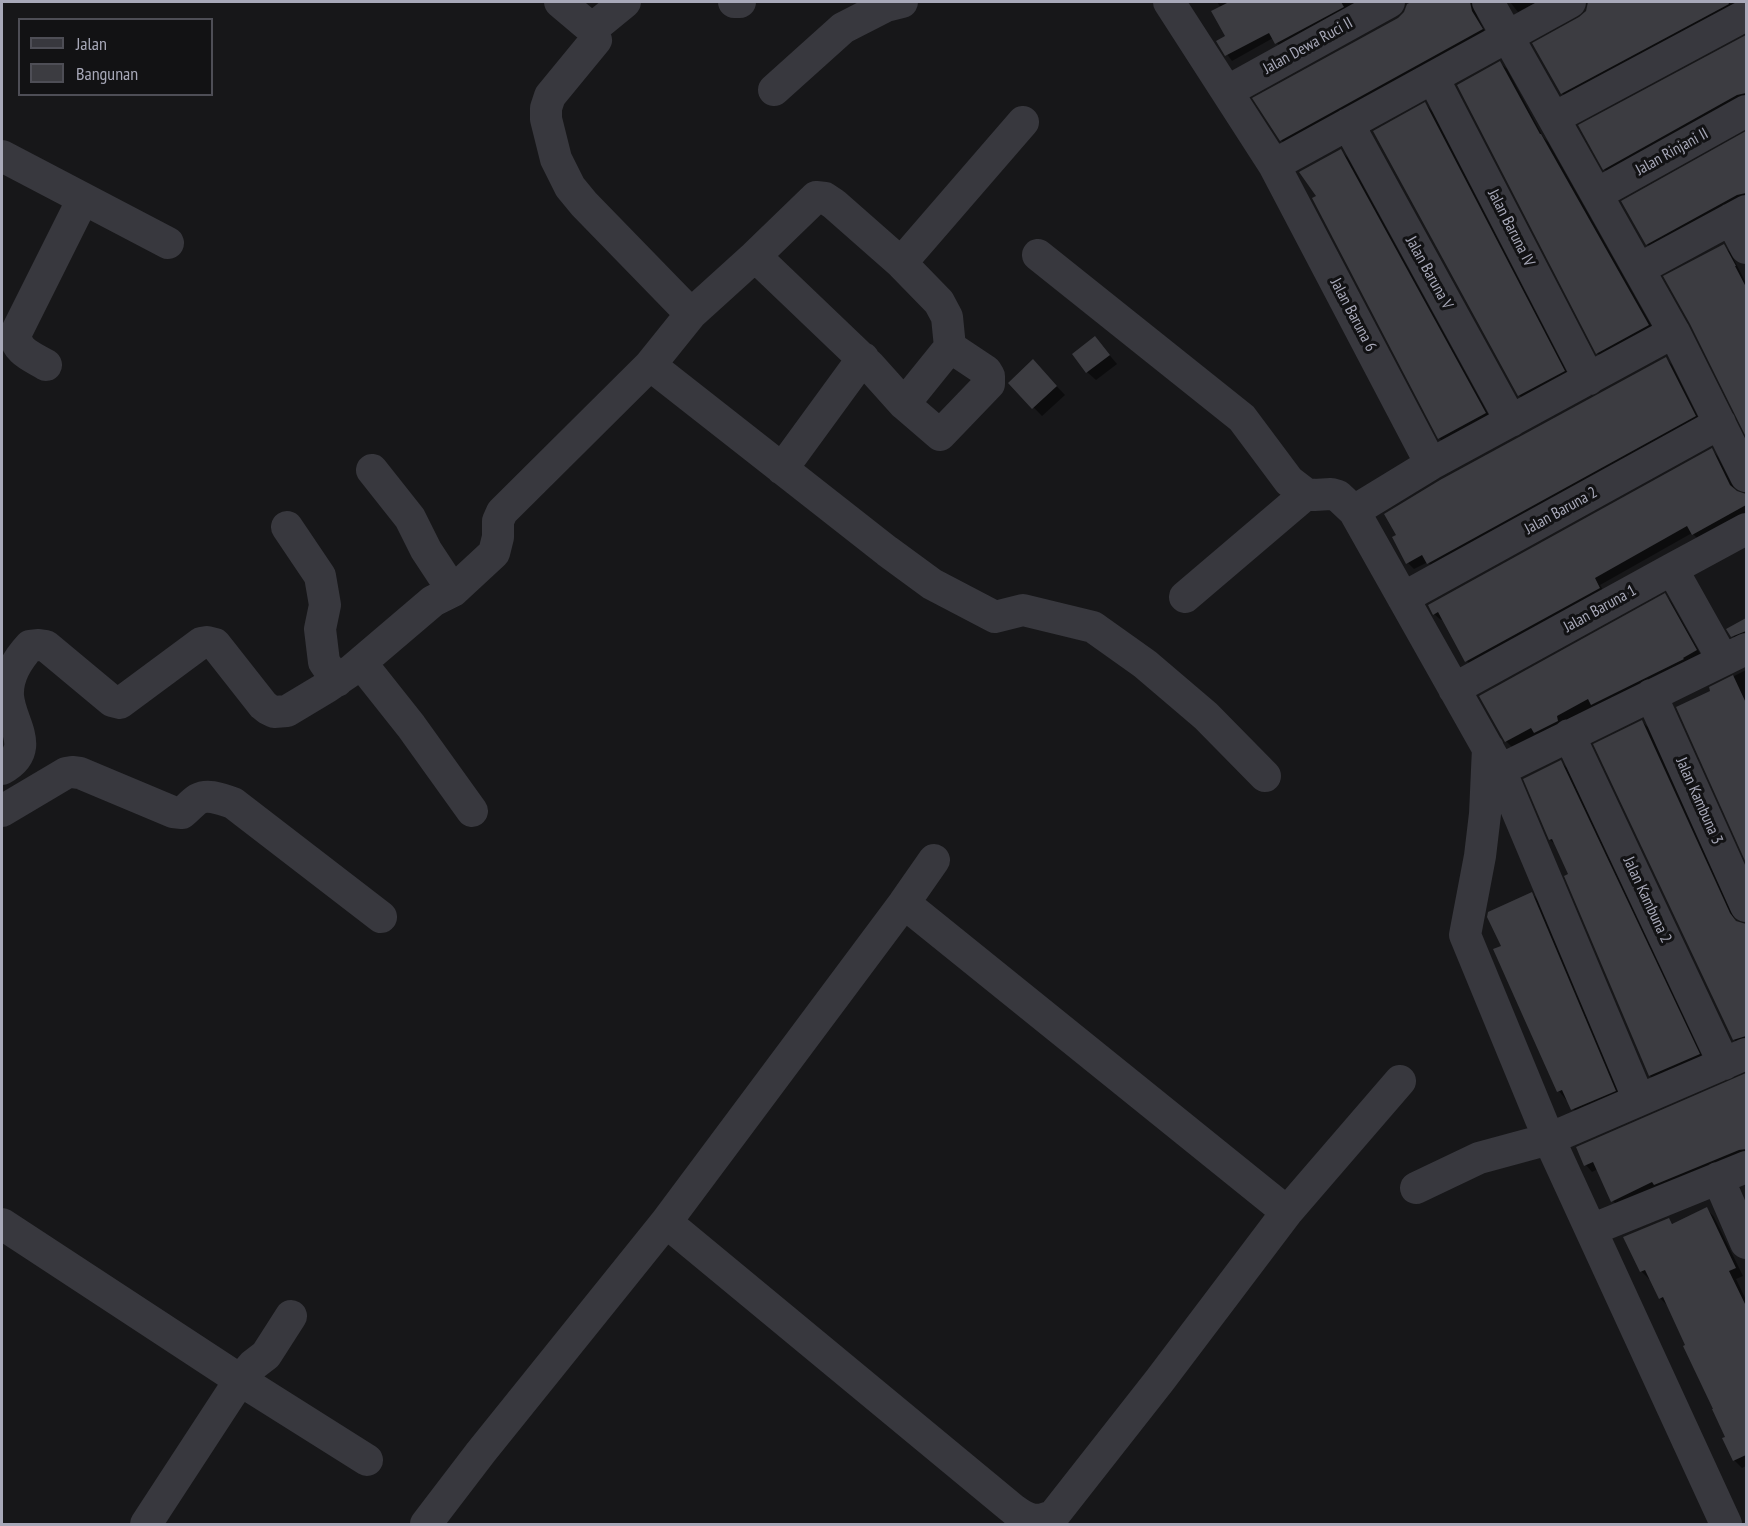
<!DOCTYPE html>
<html>
<head>
<meta charset="utf-8">
<style>
	body { margin:0 }
	#map { position:relative; width:1748px; height:1526px; overflow:hidden; background:#171719; font-family:"PT Sans Narrow",sans-serif }
	canvas { display:block }
	.frame { position:absolute; inset:0; border:3px solid #a8a9b9; pointer-events:none }
	.legend { position:absolute; left:18px; top:18px; width:195px; height:78px; box-sizing:border-box; background:#121214; border:2px solid #4e4e56; margin:0; padding:8px 10px; list-style:none; font-size:18px; color:#a8a9b9 }
	.legend li { display:flex; align-items:center; gap:12px; height:30px }
	.legend b { width:30px; border:2px solid #4e4e56 }
</style>
</head>
<body>
<div id="map">
<canvas width="1748" height="1526"></canvas>
<div class="frame"></div>
<ul class="legend">
<li><b style="height:8px;background:#38383e"></b>Jalan</li>
<li><b style="height:16px;background:#3c3c41"></b>Bangunan</li>
</ul>
</div>
<script>
const c = document.querySelector('canvas').getContext('2d');
c.lineJoin = 'round';
function fill(path, color) {
  c.fillStyle = color;
  c.fill(path, 'evenodd');
}
function trace(path, color, width, dash) {
  c.strokeStyle = color;
  c.lineWidth = width;
  c.lineCap = dash ? 'butt' : 'round';
  c.setLineDash(dash || []);
  c.stroke(path);
}
function label(font, color, halo, rows, align = 'center') {
  c.font = font + ' "PT Sans Narrow",sans-serif';
  c.lineWidth = 6;
  c.setLineDash([]);
  c.textBaseline = 'middle';
  c.strokeStyle = halo;
  c.fillStyle = color;
  for (const [text, x, y, turn = 0] of rows) {
    c.save();
    c.translate(x, y);
    c.rotate((+turn || 0) * Math.PI / 180);
    c.textAlign = isNaN(turn) ? turn : align;
    if (halo) c.strokeText(text, 0, 0);
    c.fillText(text, 0, 0);
    c.restore();
  }
}
fill(new Path2D(`
	M1217,2H1368L1282,49L1273,38L1232,61L1218,42L1227,37L1221,8Z
	M1408,2H1477L1475,9L1478,18L1487,36L1287,146L1281,140L1406,12Z
	M1510,2H1537L1518,12Z
	M1589,2H1746L1568,99L1562,93Z
	M1746,37V99L1610,174L1604,169L1580,126Z
	M1500,63L1507,69L1543,137L1548,142L1655,332L1604,359L1597,353Z
	M1425,104L1432,111L1570,378L1526,402L1519,395Z
	M1746,133V199L1652,249L1647,244L1623,202Z
	M1341,151L1348,158L1492,421L1447,446L1440,439L1314,199L1318,197Z
	M1723,246L1730,252L1746,283V433L1691,323Z
	M1095,338L1117,364L1096,380L1087,372Z
	M1666,359L1672,365L1701,423L1435,570L1428,562L1414,569L1408,563Z
	M1041,370L1065,395L1042,416L1010,383Z
	M1712,450L1718,457L1736,492L1746,495V515L1700,541L1692,533L1600,585L1606,595L1473,668L1467,661L1443,619L1441,620L1434,614Z
	M1665,595L1671,602L1702,657L1599,711L1594,706L1513,748L1506,741L1481,696Z
	M1746,619V640L1738,642L1728,629Z
	M1746,670V860L1678,708L1712,691L1711,688Z
	M1642,722L1649,728L1736,922L1743,925H1746V1041L1740,1046L1734,1039Z
	M1561,762L1567,768L1704,1060L1656,1081L1650,1076L1570,875L1556,845L1550,840L1525,779Z
	M1531,893L1539,901L1622,1099L1580,1117L1559,1091L1503,947Z
	M1746,1074V1149L1745,1150L1746,1153L1619,1207L1613,1201L1598,1169L1592,1172L1586,1165L1578,1148Z
	M1707,1209L1714,1217L1743,1276L1736,1279L1746,1300V1468V1466L1742,1468L1734,1460L1724,1439L1727,1438L1687,1346L1669,1307L1660,1298L1651,1279H1649L1641,1271L1625,1237L1668,1220L1674,1225Z`), '#0007');
fill(new Path2D(`
	M1229,2H1341L1344,7L1275,44L1269,33L1225,56L1216,41L1225,36L1211,11Z
	M1411,2H1470L1472,11L1483,29L1280,141L1252,98L1398,18L1404,12L1407,4Z
	M1588,2H1728L1729,4L1561,94L1532,43L1579,17L1586,11Z
	M1746,35V93L1737,95L1603,170L1578,125Z
	M1500,61L1540,134H1541L1649,325L1596,354L1457,85Z
	M1425,102L1565,371L1518,396L1373,131Z
	M1746,131V193L1737,195L1646,245L1621,201Z
	M1341,149L1486,413L1438,439L1312,198L1316,196L1299,172Z
	M1724,244L1736,266H1735L1746,287V437L1690,324L1663,276Z
	M1095,336L1110,355L1086,373L1072,354Z
	M1666,357L1696,416L1427,564L1422,555L1406,564L1392,537L1396,535L1384,514L1440,480Z
	M1033,359L1057,386L1032,409L1008,383Z
	M1712,448L1730,485L1737,491L1746,494V505L1692,535L1687,526L1595,578L1600,588L1465,662L1438,612L1433,615L1428,605Z
	M1665,593L1697,650L1683,658L1684,659L1591,705L1588,699L1557,716L1558,721L1534,733L1531,728L1505,742L1479,696Z
	M1746,618V631L1731,637L1726,629Z
	M1733,675L1746,703V863L1676,707L1710,691L1709,687Z
	M1642,720L1730,913L1736,921L1746,924V1036L1733,1040L1593,744Z
	M1561,760L1700,1054L1649,1076L1564,876L1568,874L1552,839L1549,840L1523,779Z
	M1532,892L1616,1091L1571,1110L1562,1090L1557,1092L1522,1014L1493,949L1501,946L1487,917L1488,912Z
	M1746,1073V1149L1739,1150L1654,1185L1652,1182L1611,1202L1593,1162L1584,1166L1576,1147Z
	M1707,1207L1736,1268L1729,1271L1746,1306V1455L1733,1461L1722,1438L1725,1437L1712,1409H1713L1683,1346L1685,1345L1663,1297L1659,1299L1645,1270L1640,1272L1623,1237L1669,1218L1672,1224Z`), '#3c3c41');
trace(new Path2D(`
	M734,2H740
	M1169,2L1274,165L1431,464
	M1488,2L1674,332L1746,476
	M592,29L625,2
	M1433,78L1589,379
	M774,90L843,28L886,6L902,2
	M1228,91L1389,2
	M1554,118L1746,15
	M1348,124L1511,421
	M2,156L168,243
	M1274,165L1570,2
	M1597,194L1746,111
	M1731,219L1746,248
	M1038,255L1242,418L1289,481L1306,494L1314,495L1331,494L1338,496L1354,511
	M755,256L816,197L825,198L834,204L901,263L939,302L947,317L950,347L904,404
	M901,263L1023,122
	M1639,269L1746,211
	M691,314L755,256L869,365L904,404L940,435L989,384V376L986,371L950,347
	M1674,332L1431,464L1354,511L1500,770L1746,649
	M46,365C33,357 14,351 16,333L83,199
	M650,365L887,551L932,584L995,617L1023,610L1093,627L1145,664L1206,716L1265,776
	M782,469L863,358
	M372,470L410,518L426,550L453,591
	M287,527L320,576L325,605L320,629L324,662L337,681
	M1672,569L1723,660
	M1185,597L1306,494
	M1403,598L1720,423
	M361,663L411,726L472,811
	M1454,689L1672,569L1746,529
	M1651,695L1746,906
	M1569,735L1724,1064
	M1488,748L1485,814L1480,856L1465,935L1549,1139L1726,1524
	M2,769C38,749 10,724 8,696C7,676 17,660 30,646L39,645L46,646L112,701L120,703L201,643L207,642L215,644L263,705L268,709L274,712L287,711L327,687L352,670L433,601L453,591L494,553L498,537V521L502,512L650,365L691,314L584,204L570,187L556,159L546,119V108L550,96L596,40L592,29L560,2
	M1500,770L1639,1100
	M2,811L66,773L72,772L80,773L173,812L182,813C187,809 193,802 198,799C209,793 223,800 233,803L381,917
	M904,903L1287,1212
	M1718,1178L1746,1243
	M1416,1188L1479,1158L1549,1139L1746,1054
	M666,1222L1014,1510C1029,1521 1037,1523 1054,1515L1160,1380L1287,1212L1400,1081
	M2,1224L240,1380L367,1460
	M1591,1230L1746,1167
	M146,1524L240,1380L253,1365L266,1355L291,1316
	M426,1524L481,1452L666,1222L904,903L934,860`), '#38383e', 32);
label('16px', '#a8a9b9', '#121214', [
	["Jalan Dewa Ruci II",1308,46,-29],
	["Jalan Rinjani II",1672,152,-29],
	["Jalan Baruna IV",1511,228,63],
	["Jalan Baruna V",1429,273,61],
	["Jalan Baruna 6",1353,315,62],
	["Jalan Baruna 2",1561,511,-29],
	["Jalan Baruna 1",1600,609,-29],
	["Jalan Kambuna 3",1699,801,66],
	["Jalan Kambuna 2",1647,900,65]
]);
</script>
</body>
</html>
